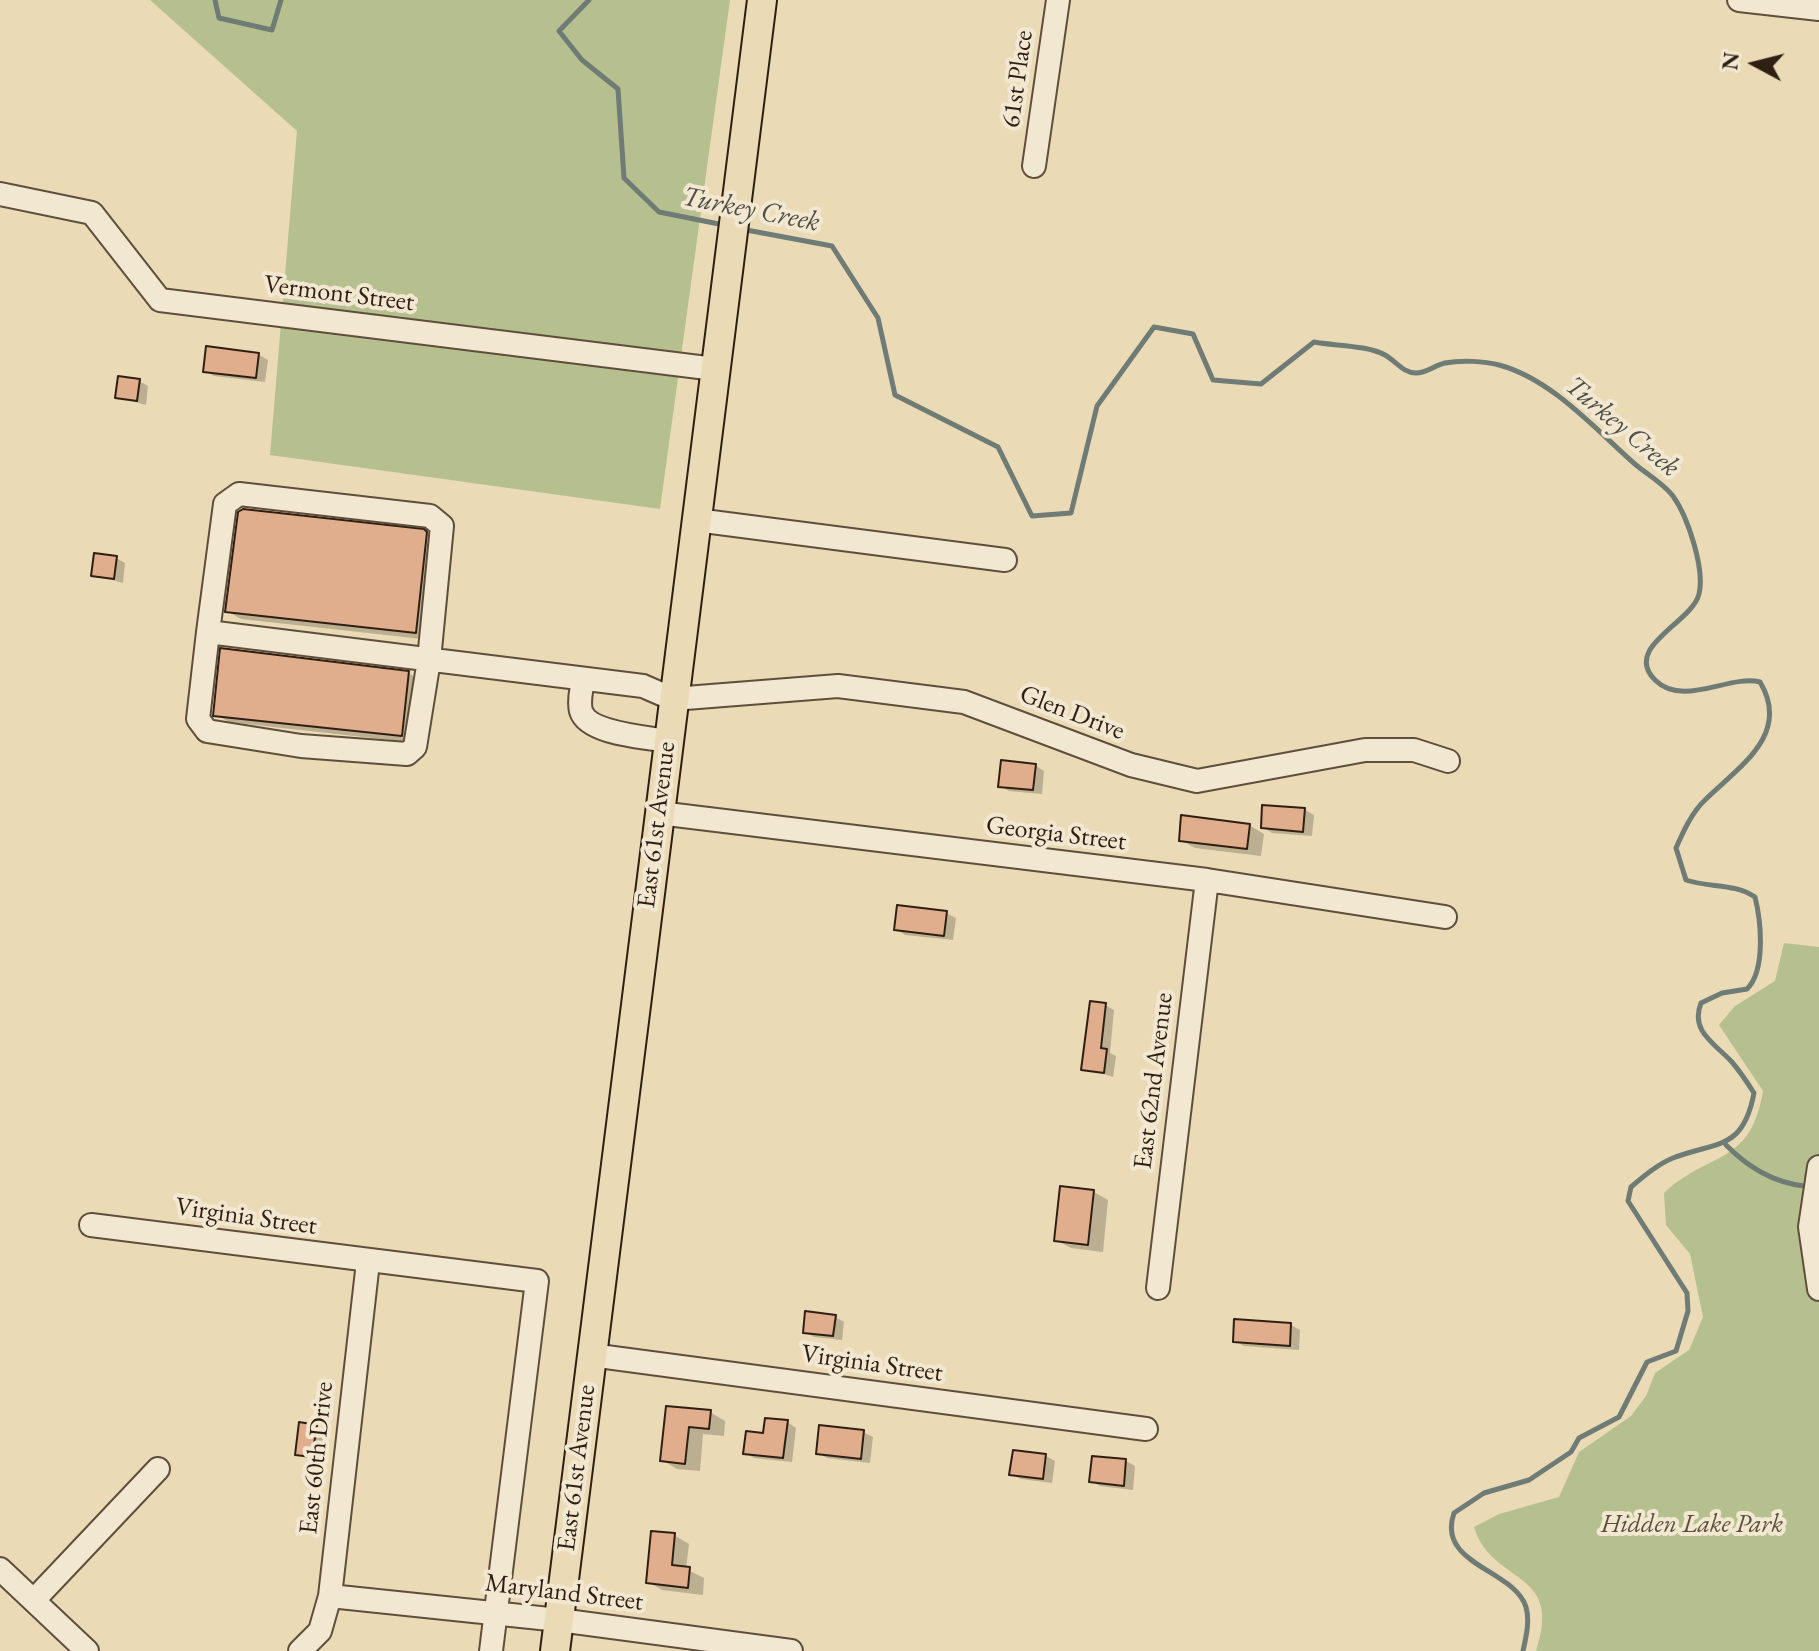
<!DOCTYPE html>
<html>
<head>
<meta charset="utf-8">
<style>
	body { margin:0 }
	#map { position:relative; width:1819px; height:1651px; overflow:hidden; background:#ebdab6; font-family:"EB Garamond",serif }
	canvas { display:block }
	.north { position:absolute; left:1715px; top:24px; width:80px; height:80px; -webkit-text-stroke:6px #f2e7d0; paint-order:stroke; rotate:277deg; font-size:22px; font-weight:700; line-height:32px; text-align:center; color:#2f1f13 }
	.north::after { content:''; display:block; margin:auto; width:28px; height:36px; background:#2f1f13; clip-path:polygon(50% 0,100% 100%,50% 72%,0 100%) }
</style>
</head>
<body>
<div id="map">
<canvas width="1819" height="1651"></canvas>
<div class="north">N</div>
</div>
<script>
const c = document.querySelector('canvas').getContext('2d');
c.lineJoin = 'round';
function fill(path, color) {
  c.fillStyle = color;
  c.fill(path, 'evenodd');
}
function trace(path, color, width, dash) {
  c.strokeStyle = color;
  c.lineWidth = width;
  c.lineCap = dash ? 'butt' : 'round';
  c.setLineDash(dash || []);
  c.stroke(path);
}
function label(font, color, halo, rows, align = 'center') {
  c.font = font + ' "EB Garamond",serif';
  c.lineWidth = 8;
  c.setLineDash([]);
  c.textBaseline = 'middle';
  c.strokeStyle = halo;
  c.fillStyle = color;
  for (const [text, x, y, turn = 0] of rows) {
    c.save();
    c.translate(x, y);
    c.rotate((+turn || 0) * Math.PI / 180);
    c.textAlign = isNaN(turn) ? turn : align;
    if (halo) c.strokeText(text, 0, 0);
    c.fillText(text, 0, 0);
    c.restore();
  }
}
fill(new Path2D(`
	M150,0H730L660,509L270,455L297,131Z
	M1784,943L1819,947V1651H1536C1564,1568 1492,1586 1474,1527L1499,1514L1559,1497L1579,1452L1631,1416L1646,1396L1655,1373L1689,1350L1703,1317L1690,1254L1666,1225L1664,1193C1710,1150 1750,1167 1763,1091L1719,1025L1735,1006L1775,981Z`), '#b6c08f');
fill(new Path2D(`
	M259,355L268,360L265,382L214,376L205,371Z
	M139,381L148,386L146,405L117,397Z
	M424,531L439,540L431,640L241,619L227,611Z
	M116,558L125,563L123,583L93,575Z
	M408,673L422,681L417,743L229,722L215,714Z
	M1035,765L1044,771L1042,794L1009,791L1000,786Z
	M1305,810L1314,815L1312,836L1272,833L1263,827Z
	M1249,825L1264,834L1261,856L1195,848L1181,840Z
	M946,913L956,918L953,940L905,935L896,929Z
	M1105,1005L1114,1010L1110,1053L1116,1056L1113,1077L1084,1068Z
	M1062,1188L1094,1192L1108,1200L1103,1252L1071,1248L1056,1240Z
	M835,1317L844,1322L842,1340L814,1337L805,1332Z
	M1291,1325L1300,1330L1299,1350L1244,1346L1235,1341Z
	M668,1408L710,1412L725,1421L724,1436L703,1434L700,1471L677,1469L662,1460Z
	M787,1422L796,1428L792,1462L754,1458L745,1453Z
	M316,1427L325,1432L321,1461L297,1454Z
	M863,1432L873,1437L870,1463L827,1458L818,1453Z
	M1046,1456L1055,1461L1052,1483L1021,1479L1011,1474Z
	M1126,1461L1135,1466L1133,1490L1100,1486L1091,1481Z
	M674,1535L689,1544L686,1569L704,1578L703,1595L662,1590L648,1582Z`), '#0003');
trace(new Path2D(`
	M215,0L219,18L272,30L281,0
	M589,0L559,31L582,60L618,89L624,178L659,212L724,225
	M741,229L832,246L878,318L895,395L998,447L1032,516L1071,513L1097,406L1154,327L1193,334L1213,380L1261,384L1314,342C1335,346 1367,345 1385,355C1396,361 1403,373 1416,373C1427,373 1435,365 1445,363C1461,360 1484,361 1499,365C1552,379 1596,430 1636,465C1647,474 1664,484 1673,496C1688,517 1705,569 1699,594C1692,623 1622,647 1655,680C1683,708 1730,674 1760,682C1792,735 1737,768 1705,800C1692,812 1683,832 1676,848L1686,880C1710,888 1734,883 1755,897C1761,921 1766,970 1747,989L1722,993L1701,1003C1690,1031 1714,1043 1731,1061C1740,1071 1747,1082 1754,1093C1743,1151 1717,1141 1673,1158C1658,1164 1644,1176 1631,1187L1628,1201L1687,1293L1688,1311L1676,1351L1647,1362L1619,1417L1579,1438L1571,1452L1529,1480L1484,1493L1454,1513C1436,1565 1514,1569 1526,1607C1530,1621 1526,1637 1523,1651
	M1726,1145C1748,1167 1772,1182 1804,1186`), '#6f7b75', 5);
const building = new Path2D(`
	M206,346L259,353L256,378L203,372Z
	M118,376L140,379L137,401L115,398Z
	M243,509L424,529L427,532L416,633L225,612L238,512Z
	M94,553L117,556L114,579L91,576Z
	M220,648L409,671L402,736L213,716Z
	M1001,760L1036,764L1033,790L998,787Z
	M1262,805L1305,808L1303,832L1261,828Z
	M1181,815L1250,824L1247,849L1179,841Z
	M897,905L947,911L944,936L894,930Z
	M1090,1001L1106,1003L1101,1048L1107,1049L1104,1073L1081,1070Z
	M1060,1186L1094,1190L1088,1245L1054,1241Z
	M805,1311L836,1315L833,1336L803,1333Z
	M1234,1319L1291,1323L1290,1346L1233,1342Z
	M666,1406L711,1410L709,1429L689,1427L685,1464L660,1461Z
	M765,1418L788,1420L783,1458L743,1454L746,1431L763,1433Z
	M299,1422L317,1425L312,1457L295,1455Z
	M819,1425L864,1430L861,1459L816,1454Z
	M1013,1450L1046,1454L1043,1479L1009,1475Z
	M1092,1456L1126,1459L1124,1486L1089,1482Z
	M651,1531L675,1533L672,1565L690,1567L688,1588L646,1583Z`);
fill(building, '#e0ad8d');
trace(building, '#2f1f13', 2);
const minor = new Path2D(`
	M1739,0L1819,9
	M1034,166L1058,0
	M0,194L92,213L160,300L715,369
	M696,520L1005,560
	M208,632L198,719L207,731L301,746L407,754L415,747L429,660L442,526L430,516L239,494L225,504L208,632L643,686L673,699L838,686L964,702L1131,765L1197,781L1365,750H1414L1448,761
	M583,679C582,689 578,700 581,711C588,734 646,737 668,741
	M659,813L1207,880L1445,917
	M1819,1167L1810,1227L1819,1289
	M91,1225L537,1281L491,1651
	M1158,1288L1207,880
	M591,1355L1146,1429
	M0,1569L87,1651
	M330,1596L559,1620L791,1651
	M34,1600L158,1469
	M300,1651L320,1631L330,1596L368,1262`);
const major = new Path2D(`
	M555,1651L762,0`);
trace(minor, '#5e4e3c', 26);
trace(major, '#2f1f13', 32);
trace(minor, '#f2e7d0', 22);
trace(major, '#ebdab6', 28);
label('26px', '#2f1f13', '#f2e7d0', [
	["61st Place",1018,79,-82],
	["Vermont Street",339,294,7],
	["Glen Drive",1072,713,21],
	["East 61st Avenue",657,825,-83],
	["Georgia Street",1056,834,7],
	["East 62nd Avenue",1154,1081,-83],
	["Virginia Street",246,1217,8],
	["Virginia Street",872,1364,8],
	["East 60th Drive",317,1458,-84],
	["East 61st Avenue",577,1468,-83],
	["Maryland Street",564,1593,7]
]);
label('italic 26px', '#584f38', '#f2e7d0', [
	["Hidden Lake Park",1692,1525]
]);
label('italic 28px', '#4f4d44', '#f2e7d0', [
	["Turkey Creek",751,210,11],
	["Turkey Creek",1622,427,40]
]);
</script>
</body>
</html>
